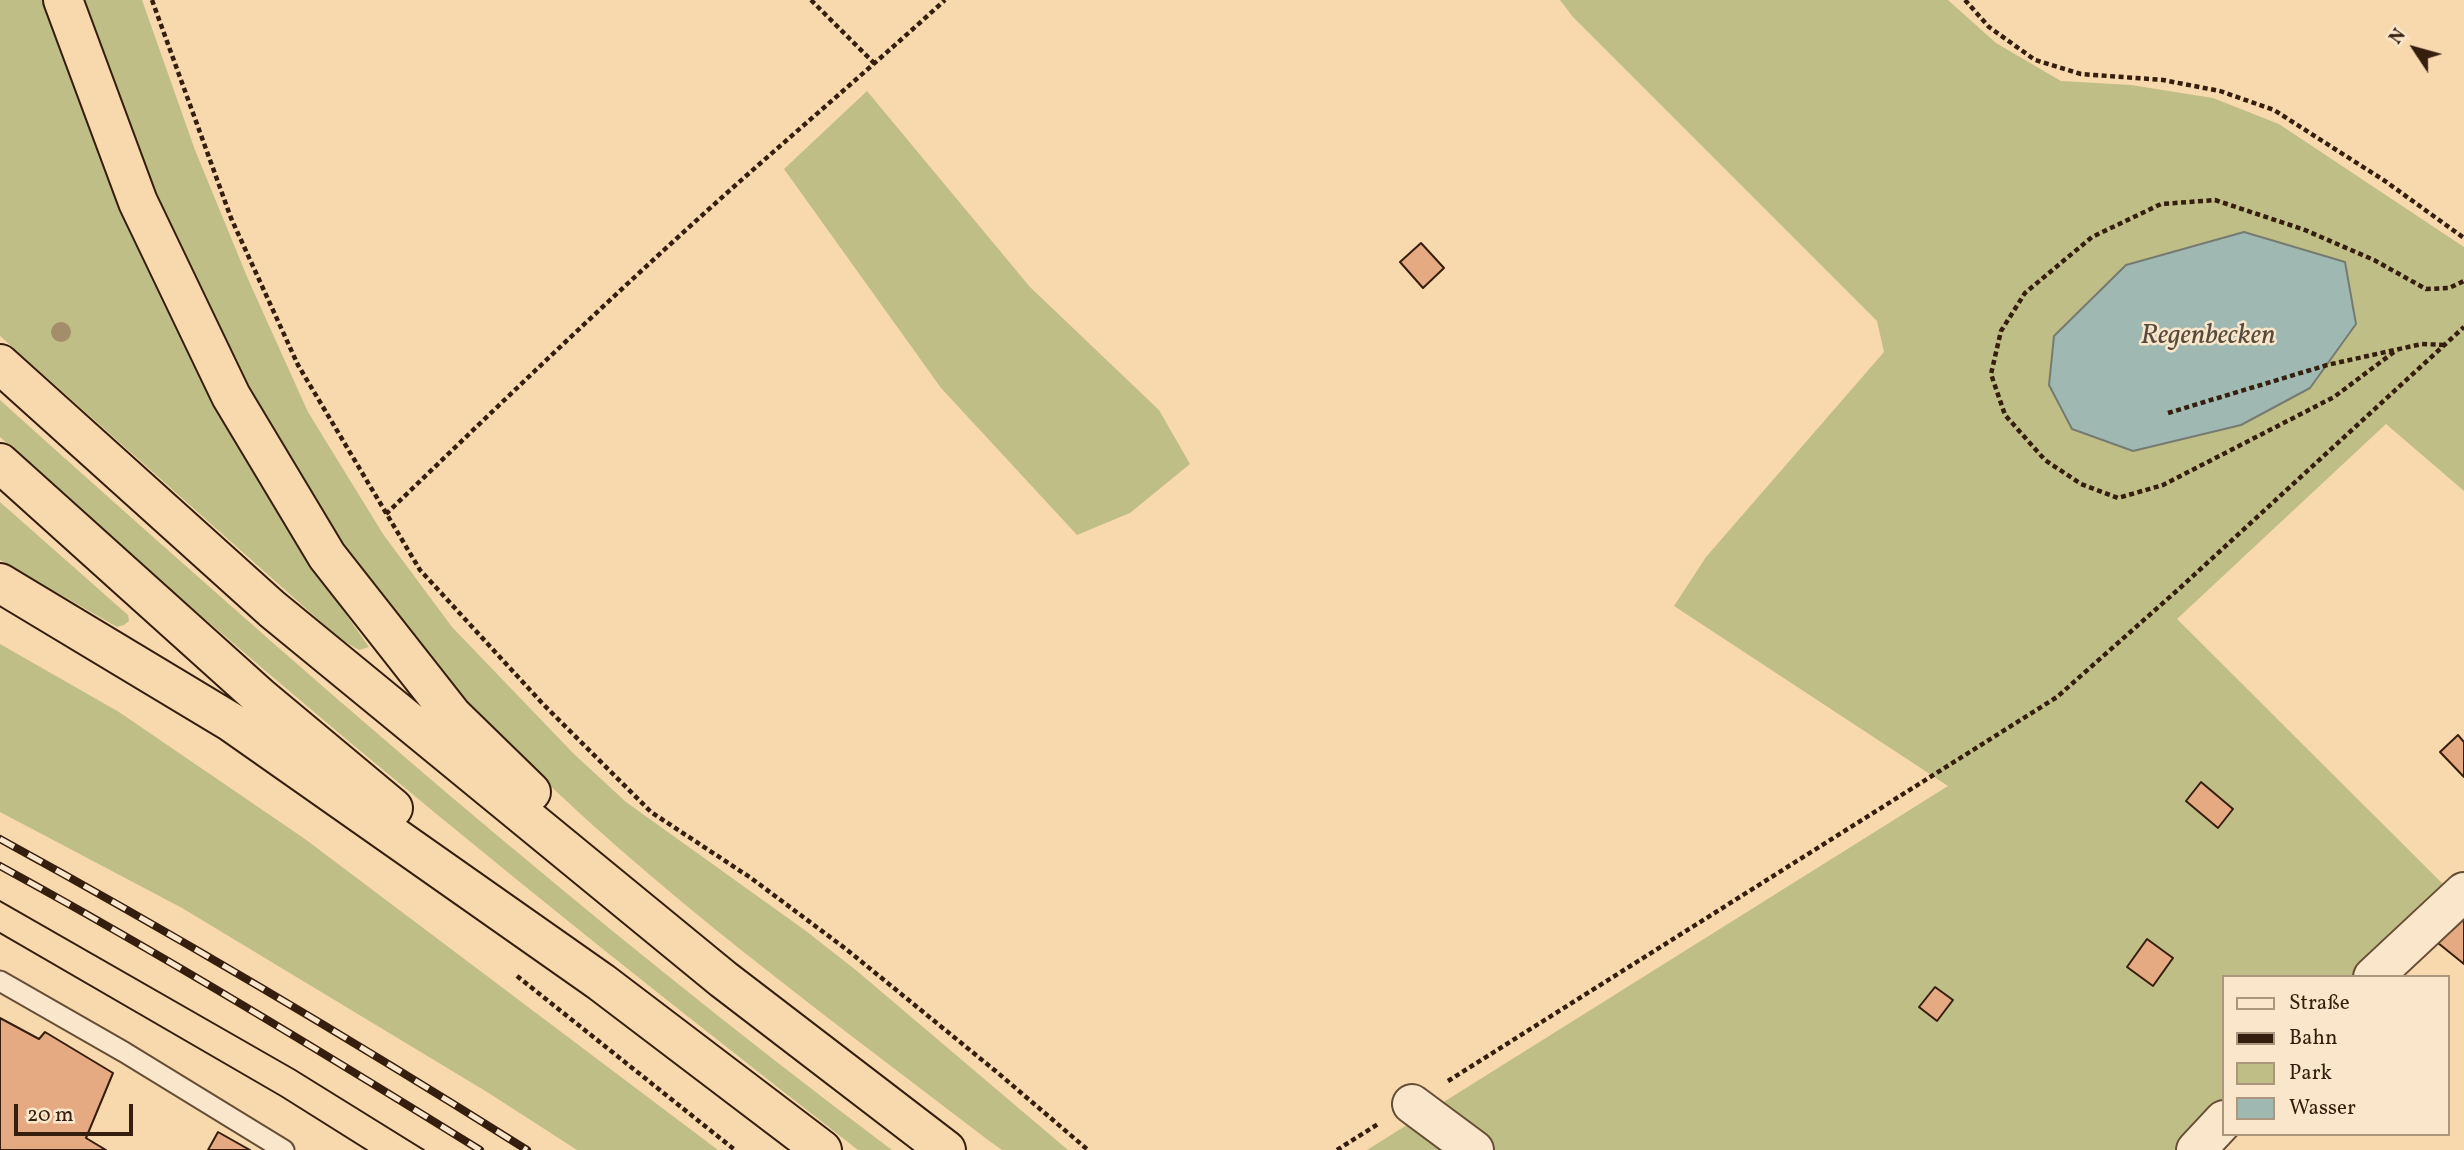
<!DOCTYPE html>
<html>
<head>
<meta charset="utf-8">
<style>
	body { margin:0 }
	#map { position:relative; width:2464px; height:1150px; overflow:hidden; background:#f8d9ad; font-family:Vollkorn,serif }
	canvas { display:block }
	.legend { position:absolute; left:2222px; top:975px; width:228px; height:161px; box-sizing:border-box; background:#fae6ca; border:2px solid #ab967e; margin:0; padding:9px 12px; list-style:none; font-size:21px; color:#351e0d }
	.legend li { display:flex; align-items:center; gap:14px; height:35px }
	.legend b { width:35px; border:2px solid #ab967e }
	.north { position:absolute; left:2380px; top:14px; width:70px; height:70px; -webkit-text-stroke:5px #fae6ca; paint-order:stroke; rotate:306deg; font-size:19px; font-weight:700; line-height:28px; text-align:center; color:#351e0d }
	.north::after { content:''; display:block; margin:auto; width:24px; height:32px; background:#351e0d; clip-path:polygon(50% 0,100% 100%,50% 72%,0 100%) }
	.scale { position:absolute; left:14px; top:1104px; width:119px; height:32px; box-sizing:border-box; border:4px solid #351e0d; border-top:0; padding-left:9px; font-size:21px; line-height:24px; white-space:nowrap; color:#351e0d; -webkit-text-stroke:5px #fae6ca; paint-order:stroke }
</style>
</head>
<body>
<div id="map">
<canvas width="2464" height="1150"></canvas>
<ul class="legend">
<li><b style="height:9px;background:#fae6ca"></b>Straße</li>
<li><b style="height:9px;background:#351e0d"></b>Bahn</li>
<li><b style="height:19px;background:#c0be87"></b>Park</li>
<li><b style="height:19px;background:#9fb9b2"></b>Wasser</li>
</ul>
<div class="north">N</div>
<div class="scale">20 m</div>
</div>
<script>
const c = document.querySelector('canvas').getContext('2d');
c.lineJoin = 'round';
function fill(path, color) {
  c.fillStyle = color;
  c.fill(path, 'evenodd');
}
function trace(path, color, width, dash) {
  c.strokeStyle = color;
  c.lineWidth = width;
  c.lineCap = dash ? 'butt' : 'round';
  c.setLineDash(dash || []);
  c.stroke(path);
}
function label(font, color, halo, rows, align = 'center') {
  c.font = font + ' Vollkorn,serif';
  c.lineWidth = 5;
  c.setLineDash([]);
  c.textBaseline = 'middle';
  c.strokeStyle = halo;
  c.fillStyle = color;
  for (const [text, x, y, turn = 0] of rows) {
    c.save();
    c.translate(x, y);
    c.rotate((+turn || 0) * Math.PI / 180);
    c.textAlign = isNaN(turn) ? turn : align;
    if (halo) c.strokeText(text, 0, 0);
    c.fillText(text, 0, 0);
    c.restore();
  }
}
fill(new Path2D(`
	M0,0H45L211,398L295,542L369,647L359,650L339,638L0,336Z
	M84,0H142L195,150L248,279L308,412L383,534L452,627L574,754L626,802L806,931L857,971L1068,1150H1002L988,1140C807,1001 619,866 463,698C413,643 368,581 327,520C300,481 274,441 252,399C184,271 133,136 84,0Z
	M1560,0H1948L1996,43L2061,81L2131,85L2213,98L2279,124L2464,247V491L2386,424L2177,619L2449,890L2360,977H2224V1109L2182,1150H1367L1948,786L1674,606L1706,557L1884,352L1877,321L1573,17Z
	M867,91L1030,287L1159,410L1190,464L1130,513L1077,535L941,388L784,169Z
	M0,400C289,660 581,917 892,1150H858C629,972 403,791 184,601C122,547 61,491 0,437Z
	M0,502L128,615L129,621L124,625L117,627L0,560Z
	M0,644L119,712L305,839L718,1150H577L487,1092L182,908L0,812Z`), '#c0be87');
const water = new Path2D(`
	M2244,232L2345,262L2356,324L2310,388L2241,425L2133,451L2072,429L2049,385L2054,336L2126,265Z`);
fill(water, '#9fb9b2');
trace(water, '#757b70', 2);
const building = new Path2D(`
	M1421,243L1444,268L1423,288L1400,262Z
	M2458,735L2464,742V777L2440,752Z
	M2201,782L2233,809L2218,828L2186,801Z
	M2464,910V964L2438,943Z
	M2147,939L2173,958L2153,986L2127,967Z
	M1935,987L1953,1000L1937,1021L1919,1007Z
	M0,1018L39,1039L45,1032L113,1073L86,1138L106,1150H0Z
	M218,1132L250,1150H208Z`);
fill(building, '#e5aa82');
trace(building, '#351e0d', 2);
const lane = new Path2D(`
	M0,981L124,1052L284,1150`);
const street = new Path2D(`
	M2373,977L2464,892
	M1412,1104L1474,1150
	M2196,1150L2224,1120`);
const highway = new Path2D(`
	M63,0L138,202L231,396L327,556L452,715L531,792
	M0,364L272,609L723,979L946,1150
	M0,463L260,697L393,808
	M0,583L231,722L601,982L822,1150`);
trace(lane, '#664d35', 23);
trace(street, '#664d35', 42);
trace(highway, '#351e0d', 42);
trace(new Path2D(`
	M152,0L231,218L298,365L420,570L542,703L651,812L751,878L846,949L998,1073L1088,1150
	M811,0L875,64
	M1965,0L1989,27L2035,60L2081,74L2163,80L2220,91L2274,110L2385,181L2464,238
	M2394,352L2334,397L2163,485L2118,498L2081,484L2045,460L2005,415L1991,374L2001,331L2025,293L2092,237L2161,204L2215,200L2305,230L2374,260L2426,289L2449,288L2464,281
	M2168,413L2327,365L2422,344L2445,345
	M386,514C502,402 618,290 738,183C807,122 877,62 945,0
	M517,976L735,1150
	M1448,1081L2057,697L2181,587L2464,327
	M1337,1150L1378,1124`), '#351e0d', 4.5, [5, 3.5]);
trace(lane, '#fae6ca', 19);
trace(street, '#fae6ca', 38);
trace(highway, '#f8d9ad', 38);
trace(new Path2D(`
	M0,901L295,1070L424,1150
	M0,933L281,1096L367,1150`), '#351e0d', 2);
const rail = new Path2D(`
	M0,839C179,937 354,1041 527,1150
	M0,866C163,955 322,1052 480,1150`);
trace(rail, '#351e0d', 8);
trace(rail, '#fae6ca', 5, [16]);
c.fillStyle = '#a48d69';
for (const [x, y] of [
	[61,332]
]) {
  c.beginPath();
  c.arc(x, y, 10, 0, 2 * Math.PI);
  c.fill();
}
label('italic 28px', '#554c3f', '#fae6ca', [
	["Regenbecken",2208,338]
]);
</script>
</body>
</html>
